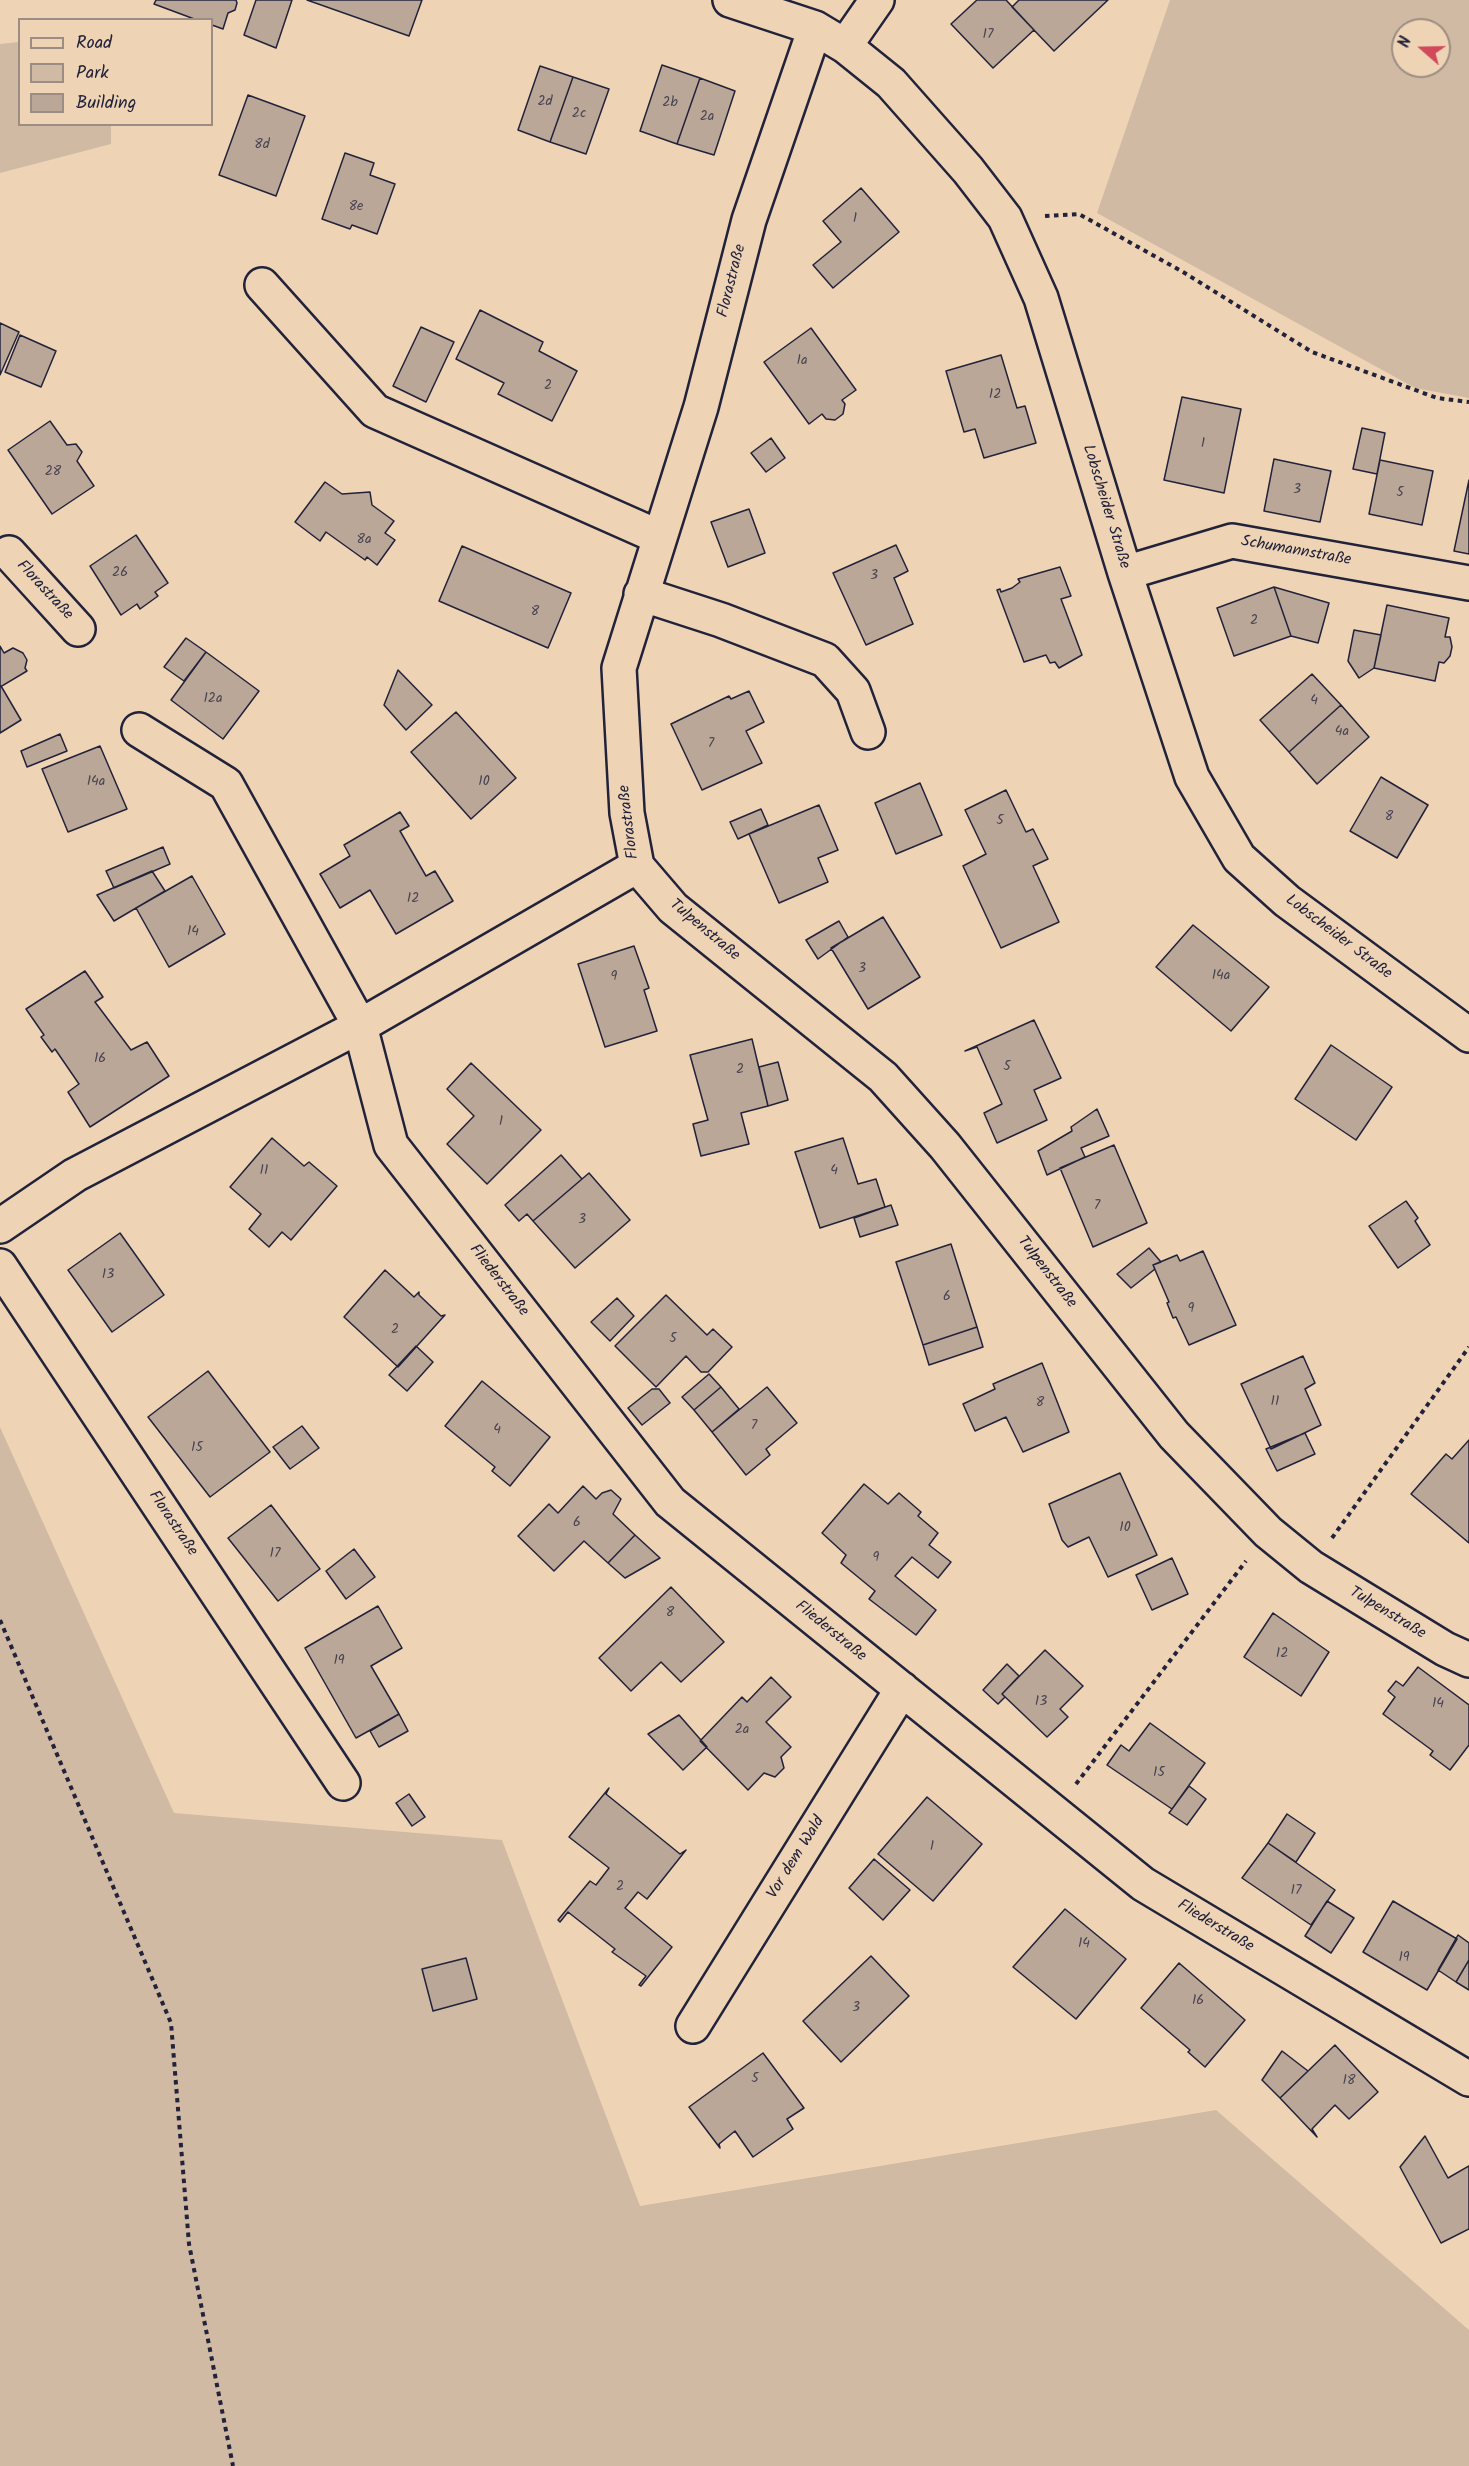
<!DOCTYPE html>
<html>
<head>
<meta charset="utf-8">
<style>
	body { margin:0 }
	#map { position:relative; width:1469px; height:2466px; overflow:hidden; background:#eed4b5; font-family:Kalam,sans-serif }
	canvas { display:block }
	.legend { position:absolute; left:18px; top:18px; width:195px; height:108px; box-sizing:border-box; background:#eed4b5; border:2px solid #9c8d84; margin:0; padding:8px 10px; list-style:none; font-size:18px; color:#22223b }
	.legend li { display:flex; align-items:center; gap:12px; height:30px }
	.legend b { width:30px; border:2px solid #9c8d84 }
	.north { position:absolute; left:1391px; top:18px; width:60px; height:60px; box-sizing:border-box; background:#eed4b5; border:2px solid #9c8d84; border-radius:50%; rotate:290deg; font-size:16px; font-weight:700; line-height:24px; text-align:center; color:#22223b }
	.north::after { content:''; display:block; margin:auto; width:21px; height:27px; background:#d1495b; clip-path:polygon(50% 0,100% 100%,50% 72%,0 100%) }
</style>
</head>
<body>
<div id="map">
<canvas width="1469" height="2466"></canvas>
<ul class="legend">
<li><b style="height:8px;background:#eed4b5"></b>Road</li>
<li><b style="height:16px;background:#d1baa4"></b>Park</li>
<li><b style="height:16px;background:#bba797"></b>Building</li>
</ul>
<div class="north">N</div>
</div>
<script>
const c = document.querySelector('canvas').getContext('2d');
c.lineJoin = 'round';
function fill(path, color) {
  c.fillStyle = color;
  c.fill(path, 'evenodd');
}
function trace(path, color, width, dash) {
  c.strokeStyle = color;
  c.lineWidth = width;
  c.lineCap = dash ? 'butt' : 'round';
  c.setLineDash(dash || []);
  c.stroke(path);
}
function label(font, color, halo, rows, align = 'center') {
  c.font = font + ' Kalam,sans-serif';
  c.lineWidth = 6;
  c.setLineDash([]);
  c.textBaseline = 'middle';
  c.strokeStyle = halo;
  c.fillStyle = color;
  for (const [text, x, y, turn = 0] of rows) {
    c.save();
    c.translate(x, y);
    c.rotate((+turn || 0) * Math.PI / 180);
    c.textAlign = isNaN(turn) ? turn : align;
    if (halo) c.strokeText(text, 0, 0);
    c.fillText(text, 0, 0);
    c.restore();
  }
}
fill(new Path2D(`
	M1170,0H1469V398L1415,388L1097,213ZM1403,30H1439V66H1403Z
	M19,42L20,124L111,125V144L0,173V44Z
	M0,1427L174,1813L502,1840L640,2206L1216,2110L1469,2330V2466H0Z`), '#d1baa4');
const building = new Path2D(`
	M156,0H236L237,3L235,10L228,13L223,29L212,25V20H197L154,4Z
	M256,0H292L276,48L244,35Z
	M307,0H422L409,36Z
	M977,0H1006L1034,30L993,68L951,24Z
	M1019,0H1108L1054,51L1012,7Z
	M662,65L700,78L677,144L640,131Z
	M540,66L573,77L550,142L518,130Z
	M573,77L609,89L586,154L550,142Z
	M700,78L735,91L714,155L677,144Z
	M248,95L305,116L276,196L219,175Z
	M345,153L374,163L370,175L395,184L377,234L352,225L350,229L322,219Z
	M861,188L899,232L833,288L813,265L841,242L823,221Z
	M480,310L543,342L539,351L577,371L552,421L498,394L504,383L456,359Z
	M0,323L19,332L0,375Z
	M421,327L454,342L426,402L393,386Z
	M811,328L856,390L842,400L845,404L843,414L835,420L826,419L822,414L809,424L764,362Z
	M20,335L56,351L41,387L5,372Z
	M1001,355L1017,408L1025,406L1036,443L984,458L975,429L964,432L946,371Z
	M1182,397L1241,409L1224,493L1164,480Z
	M50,421L67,445L76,444L82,452L77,461L94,486L52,514L8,450Z
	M1362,428L1385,433L1377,474L1353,469Z
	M771,438L785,458L766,472L751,453Z
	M1274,459L1331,471L1320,522L1264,511Z
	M1380,460L1433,471L1422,525L1369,514Z
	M1469,480V554L1454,551Z
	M325,482L342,494L370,492L372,505L394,521L385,533L395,540L377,565L367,557L365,560L326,532L320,541L295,522Z
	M749,509L765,553L728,567L711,522Z
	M136,535L168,583L155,592L158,596L140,609L137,604L121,615L90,566Z
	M896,545L908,571L894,578L913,624L866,645L833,573Z
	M462,546L571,593L548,648L439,601Z
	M1060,567L1071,596L1061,599L1082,655L1059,668L1055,662L1050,663L1046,655L1024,662L997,590L1000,589L1001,592L1012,588L1020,582L1018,579Z
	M1274,587L1329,603L1318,643L1291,636Z
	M1274,587L1291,636L1234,656L1217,608Z
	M1387,605L1449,618L1445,637H1450L1452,647L1450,656L1444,663L1439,662L1435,681L1374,668Z
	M1354,630L1381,635L1374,668L1359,678L1348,661Z
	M186,638L206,652L184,681L164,667Z
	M0,646L4,653L13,648L23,653L27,660L25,668L27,671L0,687Z
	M206,652L259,691L223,739L171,700Z
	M398,670L432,705L406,730L384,705Z
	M1312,674L1341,705L1289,752L1260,720Z
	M1,686L21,720L0,733V687Z
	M749,691L764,722L746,731L762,763L702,790L671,724L729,696L731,699Z
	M1341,705L1369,737L1317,784L1289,752Z
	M456,712L516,778L471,819L411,752Z
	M60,734L67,751L27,767L21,751Z
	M100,746L127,809L68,832L42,769Z
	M1381,777L1428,805L1397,858L1350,831Z
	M920,783L942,835L896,854L875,803Z
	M1006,790L1026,832L1033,829L1048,859L1033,866L1059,922L1001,948L963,866L986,854L965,810Z
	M819,805L838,850L818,858L828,882L779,903L749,834Z
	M761,809L768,825L738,839L730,822Z
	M400,812L409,826L400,831L426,876L435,871L453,901L396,934L370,890L340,908L320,874L350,856L344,845Z
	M163,847L170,864L114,888L106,871Z
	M152,871L165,891L114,921L97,895Z
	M192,876L225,934L169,967L136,908Z
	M883,917L920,977L868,1009L831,948Z
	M839,921L848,937L818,959L806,940Z
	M1193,925L1269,987L1231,1031L1156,967Z
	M634,946L649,988L644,990L657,1031L605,1047L578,964Z
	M85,971L103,997L95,1002L131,1050L147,1042L169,1076L90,1127L68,1092L79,1084L55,1049L52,1052L41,1037L44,1035L26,1009Z
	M1034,1020L1061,1078L1034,1090L1047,1120L997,1143L984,1113L1002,1104L977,1047L965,1051Z
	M752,1039L768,1106L741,1113L749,1144L701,1156L693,1124L708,1120L690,1055Z
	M1331,1045L1392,1087L1356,1140L1295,1099Z
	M778,1062L788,1100L768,1106L759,1067Z
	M471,1063L541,1130L487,1184L447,1144L474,1116L447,1089Z
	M1097,1109L1109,1136L1081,1148L1085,1157L1047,1175L1038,1151L1072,1131L1071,1127Z
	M272,1138L304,1166L309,1162L337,1186L291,1240L282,1232L269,1247L249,1229L261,1214L230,1187Z
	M843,1138L858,1184L876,1179L885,1207L820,1228L795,1152Z
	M1114,1145L1147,1223L1093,1247L1060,1168Z
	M561,1155L582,1179L533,1221L527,1214L519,1221L505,1205Z
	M589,1173L630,1220L575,1268L533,1221Z
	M1406,1201L1418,1218L1415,1221L1430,1245L1398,1268L1369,1226Z
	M891,1205L898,1225L860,1237L854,1218Z
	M120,1233L164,1295L112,1332L68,1270Z
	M951,1244L977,1327L923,1345L896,1262Z
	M1149,1248L1161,1262L1153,1265L1155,1269L1131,1288L1117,1274Z
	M1203,1251L1236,1325L1189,1345L1176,1317L1173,1318L1167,1303L1169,1302L1153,1265L1177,1255L1180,1261Z
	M385,1270L414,1297L419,1292V1295L441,1316L445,1315L398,1367L344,1317Z
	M666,1295L707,1335L713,1329L732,1347L708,1372H701L686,1356L656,1387L615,1346Z
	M617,1298L634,1316L610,1341L591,1322Z
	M977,1327L983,1347L929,1365L923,1345Z
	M416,1346L433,1362L407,1391L389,1375Z
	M1303,1356L1315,1383L1305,1389L1321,1425L1271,1449L1241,1384Z
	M1042,1363L1069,1432L1023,1452L1006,1417L975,1431L963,1404L995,1389L993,1384Z
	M208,1371L270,1452L210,1497L148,1417Z
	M709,1374L721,1387L694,1410L682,1397Z
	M482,1381L550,1437L510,1486L492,1471L495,1467L445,1426Z
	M721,1387L739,1409L712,1432L694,1410Z
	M767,1387L797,1423L766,1449L770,1455L746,1475L712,1432Z
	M652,1389H659L670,1403L642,1425L628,1408Z
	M302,1426L319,1448L290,1469L273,1447Z
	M1305,1433L1315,1454L1277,1471L1266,1449Z
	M1469,1440V1543L1411,1494L1446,1454L1452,1459Z
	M1120,1473L1157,1555L1108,1577L1089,1537L1068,1547L1062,1540L1049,1504Z
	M864,1484L888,1504L899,1493L921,1512L918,1516L938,1533L929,1545L951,1562L938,1578L912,1557L895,1576L936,1610L916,1635L869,1599L875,1591L841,1563L846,1555L822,1533Z
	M583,1486L596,1499L602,1493L611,1490L621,1499L613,1514L635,1535L608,1563L584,1541L554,1571L518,1536L549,1504L558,1513Z
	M271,1505L320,1569L278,1601L228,1538Z
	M635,1535L660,1558L625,1578L608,1563Z
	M354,1549L375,1577L346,1599L326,1571Z
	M1172,1558L1188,1594L1152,1610L1136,1575Z
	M671,1587L724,1642L681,1682L661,1662L631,1691L599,1658Z
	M378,1606L402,1648L371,1666L399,1714L356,1738L305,1648Z
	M1273,1613L1329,1652L1301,1696L1244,1657Z
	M1045,1650L1083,1686L1060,1709L1068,1717L1047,1737L1002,1694Z
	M1007,1664L1019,1676L1002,1694L1005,1697L998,1704L983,1690Z
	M1418,1667L1469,1705V1745L1450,1770L1430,1755L1433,1751L1383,1714L1395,1697L1388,1691L1396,1681L1403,1686Z
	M771,1677L791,1697L766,1722L791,1747L781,1757L784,1768L775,1777L764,1773L748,1790L700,1741L742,1697L747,1702Z
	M399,1714L408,1731L379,1747L370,1731Z
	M679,1715L707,1747L683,1770L648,1734Z
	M1150,1723L1205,1763L1172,1809L1107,1765L1121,1745L1129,1751Z
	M1189,1786L1206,1799L1187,1825L1169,1813Z
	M609,1788L606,1794L680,1854L686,1850L647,1899L638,1892L625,1908L672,1947L641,1986L639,1985L646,1976L612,1952L615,1949L568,1912L560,1922L558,1920L590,1881L596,1885L609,1868L569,1837Z
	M409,1794L425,1817L412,1826L396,1803Z
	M927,1797L982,1844L933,1901L878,1854Z
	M1287,1814L1315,1833L1296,1862L1268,1843Z
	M1268,1843L1335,1890L1311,1925L1242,1878Z
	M874,1859L910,1890L883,1920L849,1888Z
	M1327,1901L1354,1918L1331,1953L1305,1936Z
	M1393,1901L1457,1939L1427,1990L1363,1952Z
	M1065,1909L1126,1959L1076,2019L1013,1967Z
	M1458,1935L1469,1943V1960L1456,1982L1438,1970Z
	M871,1956L909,1996L841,2062L803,2021Z
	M466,1958L477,1999L433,2011L422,1969Z
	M1469,1960V1990L1456,1982Z
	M1179,1963L1245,2020L1205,2067L1188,2052L1190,2050L1141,2008Z
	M1335,2045L1378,2092L1349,2119L1335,2105L1312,2129L1317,2137L1280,2098Z
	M1282,2051L1308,2071L1280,2098L1262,2080Z
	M763,2053L804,2108L787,2119L793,2129L753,2157L735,2131L719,2144L720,2148L689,2107Z
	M1425,2136L1448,2178L1469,2166V2229L1441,2243L1400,2167Z`);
fill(building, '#bba797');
trace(building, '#22223b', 1.5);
const minor = new Path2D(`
	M730,0L815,28L845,46L891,83L968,170L1005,218L1041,298L1125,573L1192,777L1239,858L1287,901L1469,1035
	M845,46L877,0
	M262,285L375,411L659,537
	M9,553L78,629
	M1125,573L1232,541L1469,583
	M641,594L721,620L825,660L853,691L868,732
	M139,730L226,784L360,1026L391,1145L670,1502L1143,1884L1469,2079
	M637,866L673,908L883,1077L945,1146L1174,1435L1268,1532L1311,1567L1445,1649L1469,1660
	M637,866L627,813L619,668L701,407L749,220L815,28
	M0,1226L75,1175L360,1026L637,866
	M0,1266L343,1783
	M693,2026L902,1689`);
trace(minor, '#22223b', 38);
trace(new Path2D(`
	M1045,216L1079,214L1183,272L1312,352L1437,398L1469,402
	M1332,1538L1469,1347
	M0,1620L171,2023L189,2244L233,2466
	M1076,1784L1246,1561`), '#22223b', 4, [4.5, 4.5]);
trace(minor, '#eed4b5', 33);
label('14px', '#484352', null, [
	["17",988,36],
	["2d",545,103],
	["2b",670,104],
	["2c",579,115],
	["2a",707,118],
	["8d",262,146],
	["8e",356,208],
	["1",855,220],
	["1a",802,362],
	["2",548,387],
	["12",995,396],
	["1",1203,445],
	["28",53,473],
	["3",1297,491],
	["5",1400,494],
	["8a",364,541],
	["26",120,574],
	["3",874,577],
	["8",535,613],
	["2",1254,622],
	["12a",213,700],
	["4",1314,702],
	["4a",1342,733],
	["7",711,745],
	["14a",96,783],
	["10",484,783],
	["8",1389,818],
	["5",1000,822],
	["12",413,900],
	["14",193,933],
	["3",862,970],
	["14a",1221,977],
	["9",614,978],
	["16",100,1060],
	["5",1007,1068],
	["2",740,1071],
	["1",501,1123],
	["11",264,1172],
	["4",834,1172],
	["7",1097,1207],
	["3",582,1221],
	["13",108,1276],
	["6",947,1298],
	["9",1191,1310],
	["2",395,1331],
	["5",673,1340],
	["11",1275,1403],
	["8",1040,1404],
	["7",754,1427],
	["4",497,1431],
	["15",197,1449],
	["6",577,1524],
	["10",1125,1529],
	["17",275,1555],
	["9",876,1559],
	["8",670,1614],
	["12",1282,1655],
	["19",339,1662],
	["13",1041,1703],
	["14",1438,1705],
	["2a",742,1731],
	["15",1159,1774],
	["1",932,1848],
	["2",620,1888],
	["17",1296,1892],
	["14",1084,1945],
	["19",1404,1959],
	["16",1198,2002],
	["3",856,2009],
	["5",755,2080],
	["18",1349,2082]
]);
label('16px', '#22223b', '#eed4b5', [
	["Florastraße",733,281,-76],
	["Lobscheider Straße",1105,507,73],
	["Schumannstraße",1296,552,10],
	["Florastraße",44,591,47],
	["Florastraße",630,822,-97],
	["Tulpenstraße",704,931,40],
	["Lobscheider Straße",1338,938,37],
	["Tulpenstraße",1046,1273,52],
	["Fliederstraße",498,1281,52],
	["Florastraße",172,1524,56],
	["Tulpenstraße",1387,1614,31],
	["Fliederstraße",830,1632,39],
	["Vor dem Wald",797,1858,-58],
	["Fliederstraße",1215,1927,31]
]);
</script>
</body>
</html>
